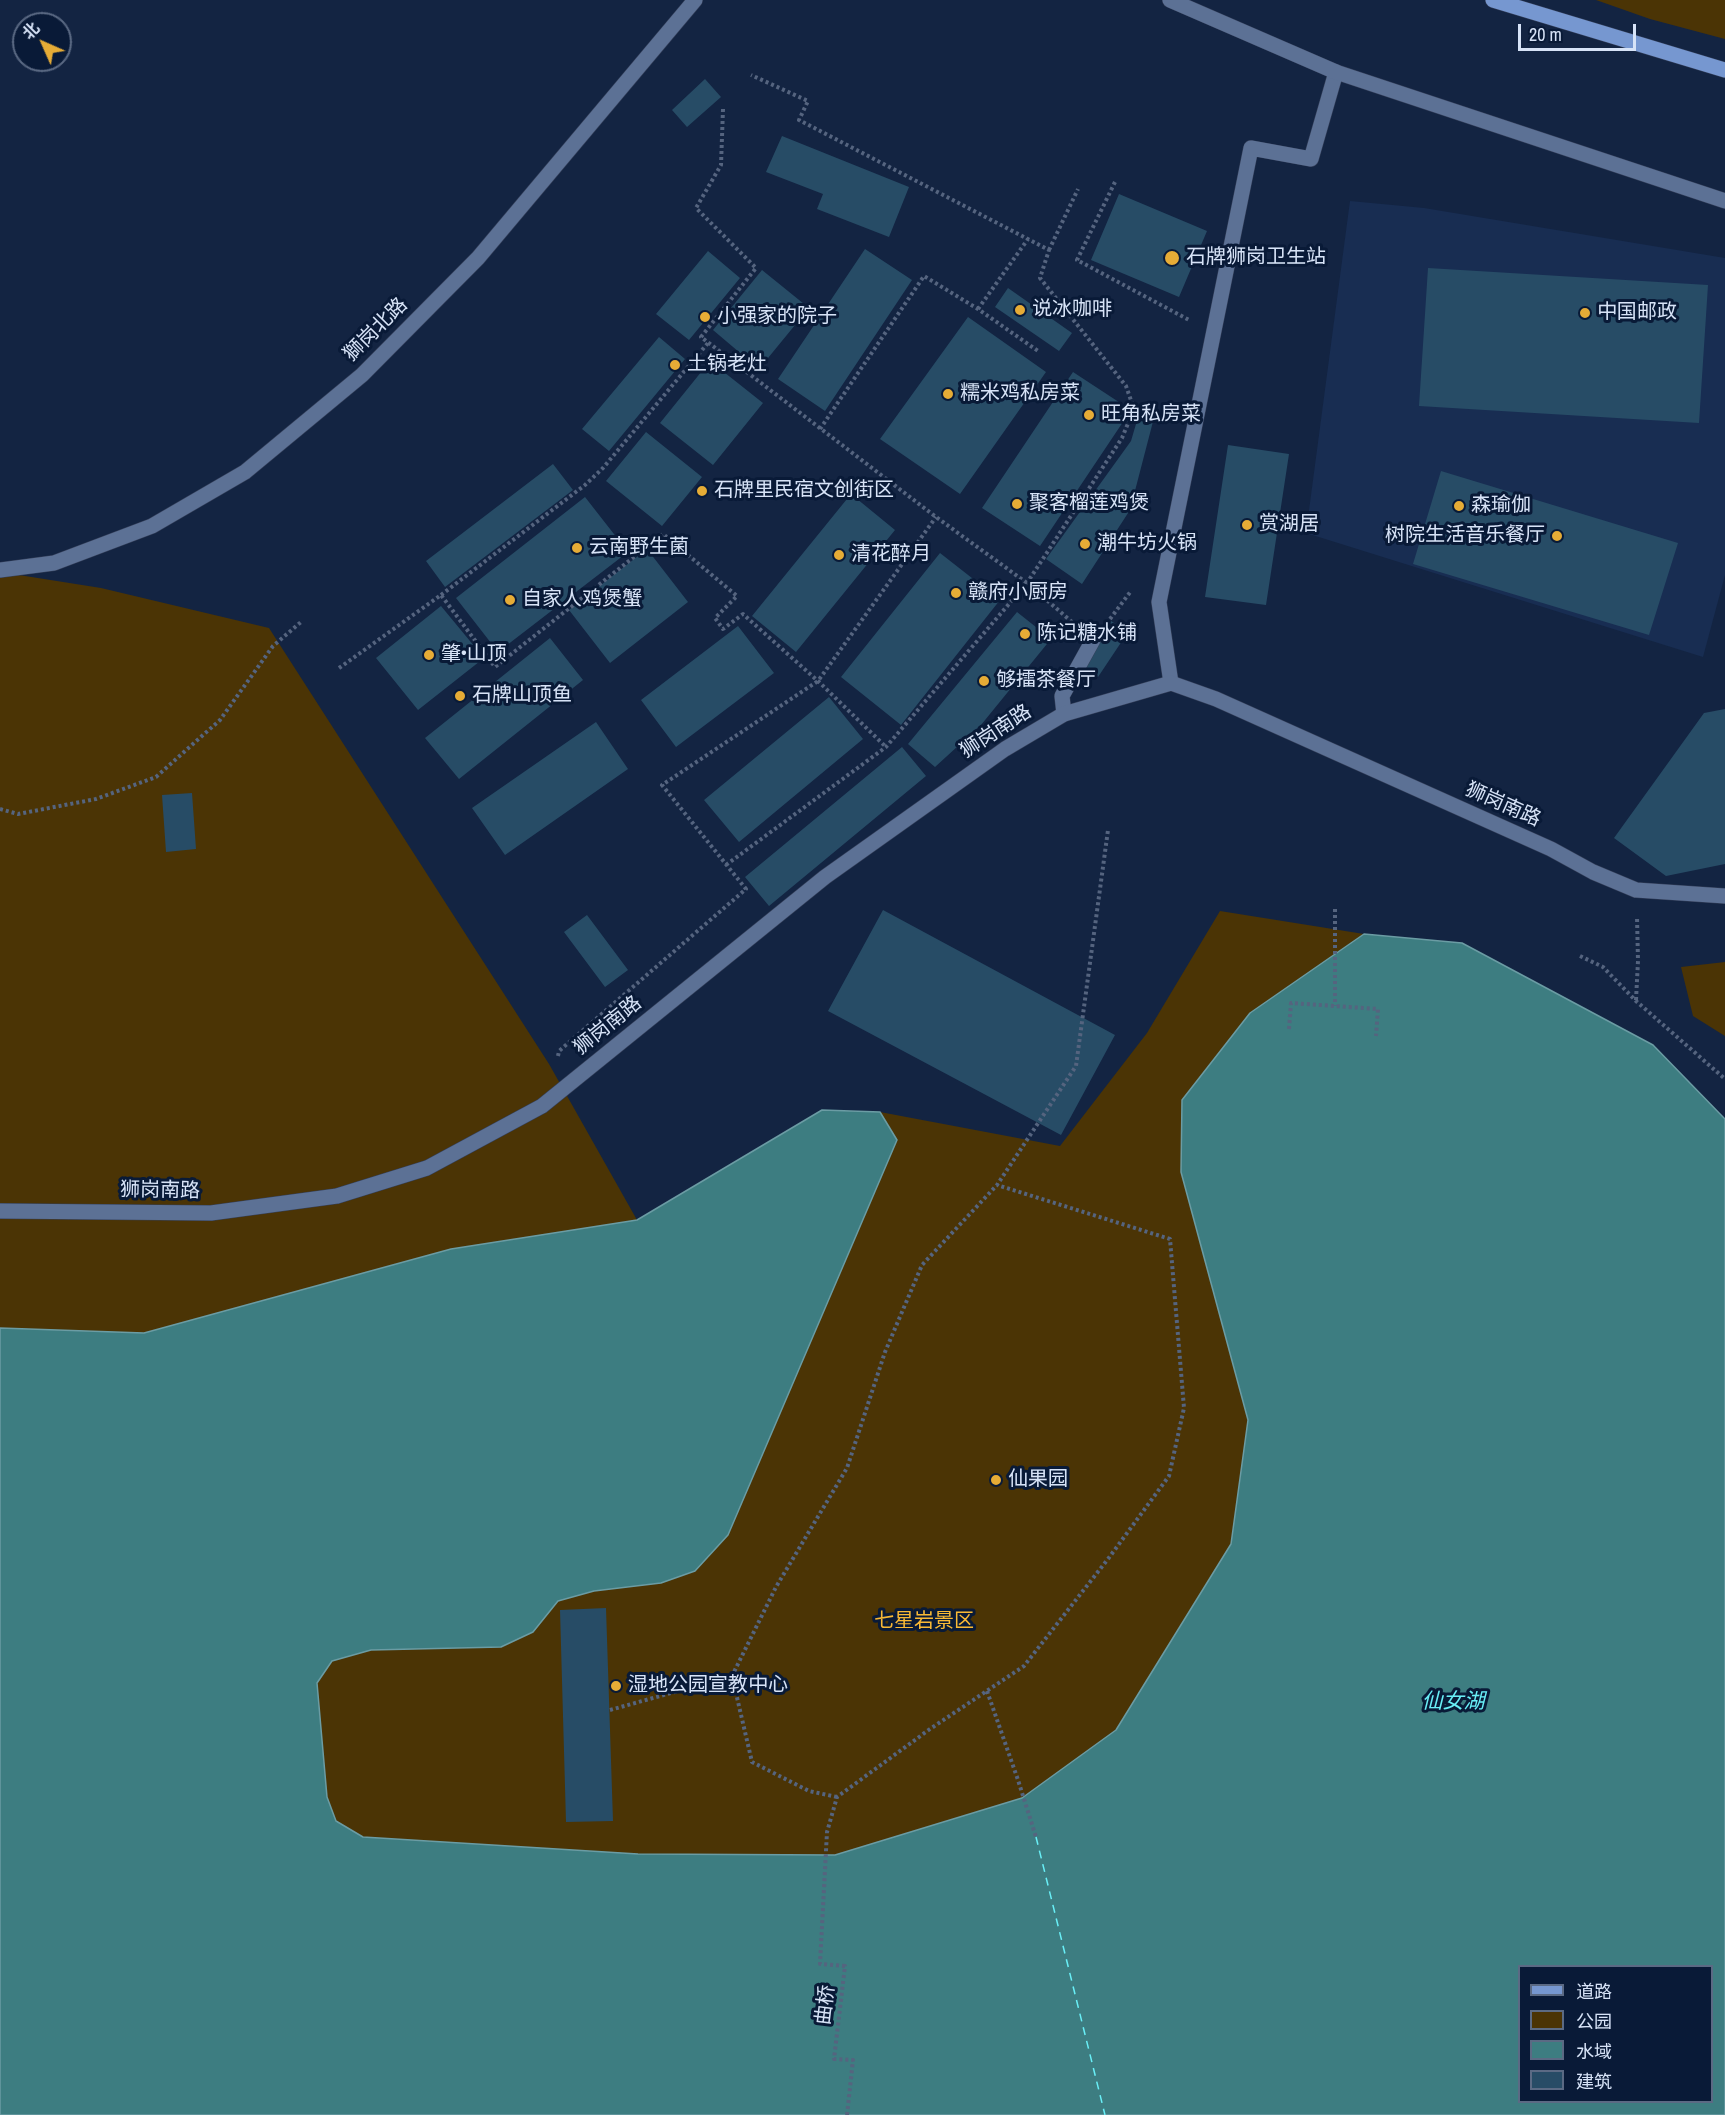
<!DOCTYPE html>
<html>
<head>
<meta charset="utf-8">
<style>
	body { margin:0 }
	#map { position:relative; width:1725px; height:2115px; overflow:hidden; background:#132442; font-family:"Archivo Narrow","Noto Sans SC",sans-serif }
	canvas { display:block }
	.legend { position:absolute; left:1518px; top:1965px; width:195px; height:138px; box-sizing:border-box; background:#091a37; border:2px solid #5b6a84; margin:0; padding:8px 10px; list-style:none; font-size:18px; color:#d7e3f7 }
	.legend li { display:flex; align-items:center; gap:12px; height:30px }
	.legend b { width:30px; border:2px solid #5b6a84 }
	.north { position:absolute; left:12px; top:12px; width:60px; height:60px; box-sizing:border-box; background:#091a37; border:2px solid #5b6a84; border-radius:50%; rotate:315deg; font-size:16px; font-weight:700; line-height:24px; text-align:center; color:#d7e3f7 }
	.north::after { content:''; display:block; margin:auto; width:21px; height:27px; background:#e6ac36; clip-path:polygon(50% 0,100% 100%,50% 72%,0 100%) }
	.scale { position:absolute; left:1518px; top:24px; width:118px; height:27px; box-sizing:border-box; border:3px solid #d7e3f7; border-top:0; padding-left:8px; font-size:18px; line-height:21px; white-space:nowrap; color:#d7e3f7; -webkit-text-stroke:4px #091a37; paint-order:stroke }
</style>
</head>
<body>
<div id="map">
<canvas width="1725" height="2115"></canvas>
<ul class="legend">
<li><b style="height:8px;background:#7697d0"></b>道路</li>
<li><b style="height:16px;background:#4b3405"></b>公园</li>
<li><b style="height:16px;background:#3d7d81"></b>水域</li>
<li><b style="height:16px;background:#274c66"></b>建筑</li>
</ul>
<div class="north">北</div>
<div class="scale">20 m</div>
</div>
<script>
const c = document.querySelector('canvas').getContext('2d');
c.lineJoin = 'round';
function fill(path, color) {
  c.fillStyle = color;
  c.fill(path, 'evenodd');
}
function trace(path, color, width, dash) {
  c.strokeStyle = color;
  c.lineWidth = width;
  c.lineCap = dash ? 'butt' : 'round';
  c.setLineDash(dash || []);
  c.stroke(path);
}
function label(font, color, halo, rows, align = 'center') {
  c.font = font + ' "Archivo Narrow","Noto Sans SC",sans-serif';
  c.lineWidth = 6;
  c.setLineDash([]);
  c.textBaseline = 'middle';
  c.strokeStyle = halo;
  c.fillStyle = color;
  for (const [text, x, y, turn = 0] of rows) {
    c.save();
    c.translate(x, y);
    c.rotate((+turn || 0) * Math.PI / 180);
    c.textAlign = isNaN(turn) ? turn : align;
    if (halo) c.strokeText(text, 0, 0);
    c.fillText(text, 0, 0);
    c.restore();
  }
}
fill(new Path2D(`
	M1350,201L1424,208L1725,258V575L1703,657L1306,533Z`), '#182d52');
fill(new Path2D(`
	M1596,0H1725V39L1650,19Z
	M0,572L101,588L269,628L549,1064L637,1220L822,1110L880,1112L1060,1146L1147,1033L1220,911L1364,934L1462,943L1653,1045L1725,1119V2115H0ZM1520,1966H1712V2102H1520Z
	M1725,962V1036L1693,1016L1681,967Z`), '#4b3405');
const water = new Path2D(`
	M1364,934L1462,943L1653,1045L1725,1119V2115H0V1328L144,1333L451,1249L637,1220L822,1110L880,1112L897,1140L728,1535L695,1571L661,1583L594,1591L558,1601L533,1632L501,1647L371,1650L332,1661L317,1683L327,1797L336,1821L363,1837L638,1854L835,1855L1022,1798L1116,1730L1231,1544L1248,1420L1181,1172L1182,1100L1250,1013ZM1520,1966H1712V2102H1520Z`);
fill(water, '#3d7d81');
trace(water, '#6b9ca4', 1.5);
trace(new Path2D(`
	M1036,1837L1105,2115`), '#69eff7', 1.5, [8, 6]);
fill(new Path2D(`
	M705,79L721,97L687,127L672,110Z
	M782,136L909,187L889,237L817,209L823,194L766,172Z
	M1119,194L1207,231L1179,297L1091,260Z
	M865,249L912,280L825,411L778,379Z
	M708,251L740,278L689,340L656,314Z
	M1428,268L1708,285L1699,423L1419,406Z
	M762,270L809,308L759,369L713,330Z
	M1008,288L1072,333L1059,351L995,307Z
	M968,317L1046,372L960,494L880,439Z
	M659,337L685,359L609,451L582,429Z
	M710,361L763,403L713,465L660,423Z
	M1073,372L1131,410L1040,546L982,508Z
	M1141,407L1156,410L1130,510L1082,584L1046,559L1131,441Z
	M646,432L702,477L662,526L606,481Z
	M1228,445L1289,454L1266,605L1205,597Z
	M553,464L573,490L445,587L426,561Z
	M1441,471L1678,543L1649,635L1413,564Z
	M851,494L895,530L796,652L752,616Z
	M585,497L628,552L498,652L456,598Z
	M647,549L688,602L610,663L569,610Z
	M940,553L1000,600L901,725L841,677Z
	M441,606L484,658L418,710L376,658Z
	M1017,612L1051,639L981,725L935,767L908,744Z
	M1111,621L1128,632L1098,677L1081,665Z
	M738,626L774,673L676,747L641,700Z
	M550,638L583,680L459,779L425,738Z
	M829,697L863,739L739,842L704,800Z
	M1725,709V864L1666,876L1614,838L1704,713Z
	M596,722L628,769L505,855L472,808Z
	M902,747L926,776L769,906L745,877Z
	M192,793L196,849L166,852L162,795Z
	M883,910L1115,1035L1061,1135L828,1011Z
	M587,915L628,970L605,987L564,932Z
	M606,1608L613,1821L566,1822L560,1610Z`), '#274c66');
const service = new Path2D(`
	M1171,683L1159,602L1251,148L1311,159L1336,72
	M1064,714L1062,696L1093,640`);
const minor = new Path2D(`
	M0,570L54,563L152,526L245,472L362,375L478,258L695,0`);
const tertiary = new Path2D(`
	M1170,0L1336,72L1725,201
	M0,1211L211,1213L337,1196L427,1168L542,1106L825,877L1005,749L1064,714L1171,683L1216,699L1551,849L1593,872L1636,890L1725,896`);
const primary = new Path2D(`
	M1493,0L1725,70`);
trace(service, '#343f59', 16);
trace(minor, '#343f59', 16);
trace(tertiary, '#343f59', 16);
trace(primary, '#343f59', 16);
trace(new Path2D(`
	M723,109L721,165L696,208L756,268L701,337L936,517L1027,583L1072,622
	M1115,182L1077,260L1189,320
	M1049,250L1078,189
	M978,309L1028,239
	M820,429L924,276L978,309L1038,351
	M441,595L585,485L603,468L708,343
	M1110,619L1131,591
	M339,668L441,595L495,667L663,534L737,596L715,618L723,629L743,614L818,681L886,747
	M0,809L18,814L96,799L156,777L220,720L273,646L301,622
	M726,865L886,747L1027,583L1122,438L1134,409L1126,386L1040,278L1049,250L799,120L808,101L751,75
	M1335,909V1006
	M1580,956L1603,967L1636,1001L1725,1079
	M1636,1000L1638,961L1637,917
	M1289,1029L1291,1003L1378,1009L1376,1036
	M558,1056L559,1051L746,889L662,785L818,681L936,517
	M987,1691L1018,1780L1036,1837
	M610,1710L732,1676
	M837,1797L809,1791L752,1762L732,1676L776,1587L847,1468L885,1352L922,1265L997,1185L1076,1066L1108,830
	M847,2115L853,2060L834,2059L845,1966L820,1964L827,1832L837,1797L930,1729L1024,1666L1108,1559L1169,1476L1184,1408L1170,1239L997,1185`), '#55647f', 4, [3, 3]);
trace(service, '#5c7195', 15);
trace(minor, '#5c7195', 15);
trace(tertiary, '#5c7195', 15);
trace(primary, '#7697d0', 15);
for (const [x, y, r, color] of [
	[1172,258,8,"#e6ac36"],
	[1020,310,6,"#e6ac36"],
	[1585,313,6,"#e6ac36"],
	[705,317,6,"#e6ac36"],
	[675,365,6,"#e6ac36"],
	[948,394,6,"#e6ac36"],
	[1089,415,6,"#e6ac36"],
	[702,491,6,"#e6ac36"],
	[1017,504,6,"#e6ac36"],
	[1459,506,6,"#e6ac36"],
	[1247,525,6,"#e6ac36"],
	[1557,536,6,"#e6ac36"],
	[1085,544,6,"#e6ac36"],
	[577,548,6,"#e6ac36"],
	[839,555,6,"#e6ac36"],
	[956,593,6,"#e6ac36"],
	[510,600,6,"#e6ac36"],
	[1025,634,6,"#e6ac36"],
	[429,655,6,"#e6ac36"],
	[984,681,6,"#e6ac36"],
	[460,696,6,"#e6ac36"],
	[996,1480,6,"#e6ac36"],
	[616,1686,6,"#e6ac36"]
]) {
  const dot = new Path2D();
  dot.arc(x, y, r, 0, 2 * Math.PI);
  c.fillStyle = color;
  c.fill(dot);
  trace(dot, '#091a37', 2);
}
label('20px', '#d7e3f7', '#091a37', [
	["石牌狮岗卫生站",1186,258],
	["说冰咖啡",1032,310],
	["中国邮政",1597,313],
	["小强家的院子",717,317],
	["土锅老灶",687,365],
	["糯米鸡私房菜",960,394],
	["旺角私房菜",1101,415],
	["石牌里民宿文创街区",714,491],
	["聚客榴莲鸡煲",1029,504],
	["森瑜伽",1471,506],
	["赏湖居",1259,525],
	["树院生活音乐餐厅",1545,536,"right"],
	["潮牛坊火锅",1097,544],
	["云南野生菌",589,548],
	["清花醉月",851,555],
	["赣府小厨房",968,593],
	["自家人鸡煲蟹",522,600],
	["陈记糖水铺",1037,634],
	["肇•山顶",441,655],
	["够擂茶餐厅",996,681],
	["石牌山顶鱼",472,696],
	["仙果园",1008,1480],
	["湿地公园宣教中心",628,1686]
], 'left');
label('20px', '#d7e3f7', '#091a37', [
	["獅岗北路",376,330,-45],
	["狮岗南路",996,732,-33],
	["狮岗南路",1503,805,24],
	["狮岗南路",608,1026,-39],
	["狮岗南路",160,1191,1],
	["曲桥",826,2005,-83]
]);
label('20px', '#f9b935', '#091a37', [
	["七星岩景区",924,1622]
]);
label('italic 21px', '#69eff7', '#091a37', [
	["仙女湖",1453,1702]
]);
</script>
</body>
</html>
